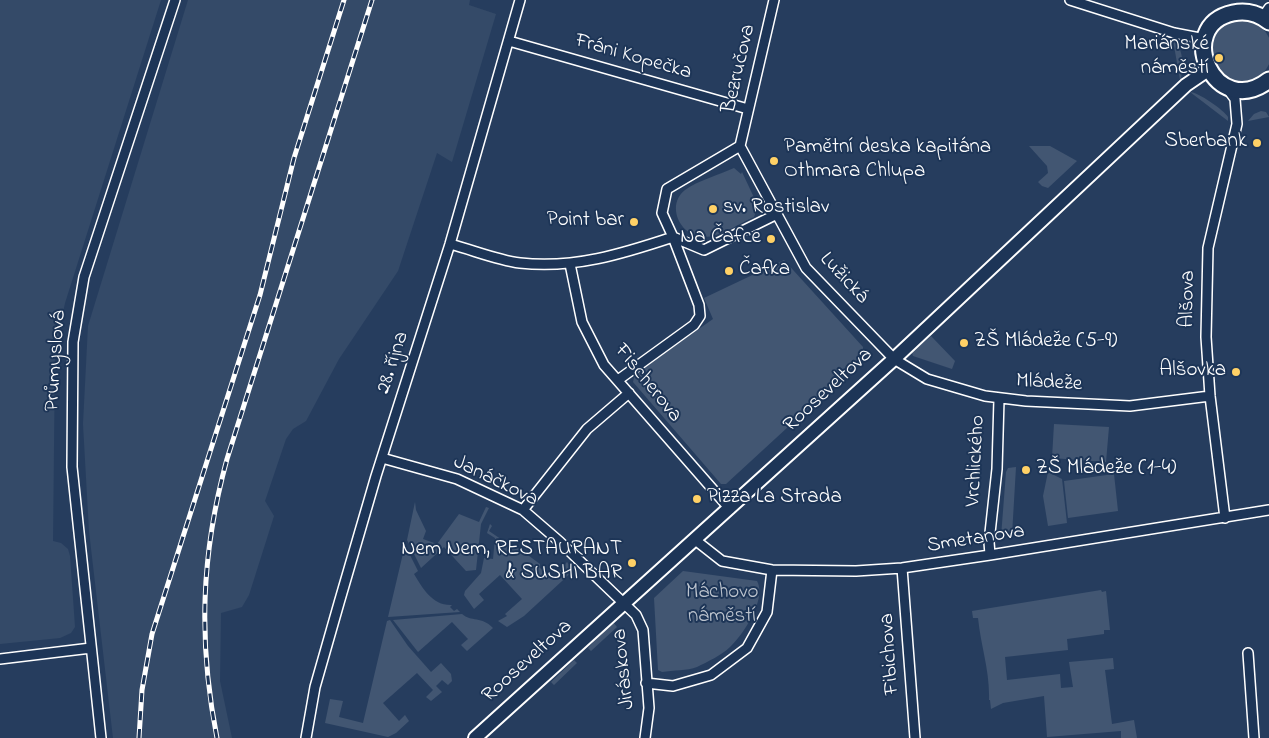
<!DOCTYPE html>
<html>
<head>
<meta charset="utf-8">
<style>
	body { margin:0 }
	canvas { display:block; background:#263d5e }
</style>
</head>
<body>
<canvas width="1269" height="738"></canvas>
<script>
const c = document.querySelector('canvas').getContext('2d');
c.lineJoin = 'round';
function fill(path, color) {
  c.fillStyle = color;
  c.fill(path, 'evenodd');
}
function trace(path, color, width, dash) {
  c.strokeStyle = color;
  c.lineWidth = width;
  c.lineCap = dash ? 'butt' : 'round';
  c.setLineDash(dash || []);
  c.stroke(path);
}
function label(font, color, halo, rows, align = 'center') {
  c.font = font + ' "Indie Flower",sans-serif';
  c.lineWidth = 4;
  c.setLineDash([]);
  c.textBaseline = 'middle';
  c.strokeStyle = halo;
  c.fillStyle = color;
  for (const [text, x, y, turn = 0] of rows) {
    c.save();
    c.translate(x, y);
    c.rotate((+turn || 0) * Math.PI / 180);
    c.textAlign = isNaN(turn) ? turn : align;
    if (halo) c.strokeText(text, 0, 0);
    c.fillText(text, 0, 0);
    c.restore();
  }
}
fill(new Path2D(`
	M0,0H161L65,303L55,349L53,541L61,543L68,549L70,556L75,627L71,633L60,638L0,644Z
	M188,0H470L469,5L496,14L452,162L437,153L398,271L339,359L306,421L293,429L286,439L265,501L274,516L249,595L242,607L221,613L220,681L232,738H113L89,531L83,424L88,326Z`), '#344a68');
fill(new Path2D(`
	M1210 51a31 31 0 1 1 62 0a31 31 0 1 1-62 0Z
	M1173,40C1183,46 1185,70 1180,80Z
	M1190,92C1198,92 1224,110 1228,117V121Z
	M1261,111L1266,112L1269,117L1248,121L1254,114Z
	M1029,146H1050L1077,161L1048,188L1042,186L1038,182L1048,173L1047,166Z
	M734,168L741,174L742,172L758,206L754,217C740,223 720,237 704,237C681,237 665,206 685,190C697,181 721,174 734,168Z
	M784,260L863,347V358L726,484H721L633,382L635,374L713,319L704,298Z
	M931,336L955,361L952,369L913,356L912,353Z
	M1054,424L1109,427L1106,462L1052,458Z
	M1016,467L1012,535L1001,537L1006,472L1008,468Z
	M1048,472L1062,479L1067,523L1048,526L1043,496Z
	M1114,474L1118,511L1068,518L1064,481Z
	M415,502L416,510L426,531L423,539L437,544L459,514L479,522L486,507L489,508L481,524L476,570L466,571L444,547L421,568L407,540Z
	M490,524L492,526L489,531L508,544L510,542L540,564V568L554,578L567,562L574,570L524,616L507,627L498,621L507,616L505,614L522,599L500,575L479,594L484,600L474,609L464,595L465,591L481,573L484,558L493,559L495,538L487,533Z
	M405,545L418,571L414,574C423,589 433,606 452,605L450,607L454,611L457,609L460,612L388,617Z
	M683,571L757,581C767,599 743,635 730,647C722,655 707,662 697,667C687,671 673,670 662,672L658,670L654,598Z
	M1101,590L1102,592L1106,591L1110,630H1104V634L1067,639L1068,650L1005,657L1007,680L1060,674L1061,688L1073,687L1069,662L1113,658L1114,669L1105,670L1112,724L1134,720L1137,738H1121V731L1047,737L1044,696L1003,703L991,709L990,700H989C990,671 981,647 978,618H973L972,611Z
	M462,614C471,622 482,616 493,628L467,651L461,645L468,639L452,622L418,652L393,620Z
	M390,620L408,646L431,672L441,663L451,674L452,681L448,685L442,680L436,686L442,692L431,701L426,697L433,690L417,673L383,703L399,721L405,715L409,721L396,733L388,737L325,723L330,699L343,701L339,717L363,723L387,621Z
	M612,621L617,627L591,651L588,648Z
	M574,660L577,663L554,685L551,682Z`), '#425672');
const minor = new Path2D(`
	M1070,0L1174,33L1205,39
	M1263,17L1269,8
	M509,41L748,109
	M740,146L806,268L894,359L927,379L985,396L1026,401L1130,406L1210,396
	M740,146L667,189L662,213L673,237L704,250L777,214
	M740,146L774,0
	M450,244C473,250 497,260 520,263C574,269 622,254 673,237L699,305L700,316L694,325L618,380
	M570,264L582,322L604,365L730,509
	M382,458L457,479L523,510L560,542L636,615L643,630L649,708L645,738
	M523,510L587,429L629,393
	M1225,518L1210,396L1206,337L1208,248L1237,124L1235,99L1227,88
	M694,539L722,561L772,570L856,571L902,568L990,555L1269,510
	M990,555L989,542L997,469L999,399
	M902,568L915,738
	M1248,653L1254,738
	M0,659L91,648
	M646,683L673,686L711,675L747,648L767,612L772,570
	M101,738L72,467L73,342L84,277L175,0
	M306,738L315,687L339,603L376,476L450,244L520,0`);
const secondary = new Path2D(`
	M475,738L894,359L1186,85L1208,70`);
const primary = new Path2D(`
	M1269,22C1258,13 1247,10 1233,13C1173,26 1215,122 1269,80`);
trace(minor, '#fff', 12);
trace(secondary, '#fff', 16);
trace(primary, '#fff', 19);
trace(minor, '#1d3557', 9);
trace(secondary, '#1d3557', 12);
trace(primary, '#1d3557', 15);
const rail = new Path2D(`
	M139,738L142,690L152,634L260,295L294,158L344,0
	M217,738C198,641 201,554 227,459L372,0`);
trace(rail, '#fff', 5);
trace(rail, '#1d3557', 3, [9]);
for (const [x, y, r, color] of [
	[1219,58,5,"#ffd166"],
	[1257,143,5,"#ffd166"],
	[774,161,5,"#ffd166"],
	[713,209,5,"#ffd166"],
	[634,222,5,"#ffd166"],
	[771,239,5,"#ffd166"],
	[729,271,5,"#ffd166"],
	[964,343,5,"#ffd166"],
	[1236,372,5,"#ffd166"],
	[1026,470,5,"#ffd166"],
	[697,499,5,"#ffd166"],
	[632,563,5,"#ffd166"]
]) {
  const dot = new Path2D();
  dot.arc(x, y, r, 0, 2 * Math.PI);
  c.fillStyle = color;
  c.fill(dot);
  trace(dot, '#1d3557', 2);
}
label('21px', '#fff', '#1d3557', [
	["Mariánské",1209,46],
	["náměstí",1209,70],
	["Sberbank",1247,143],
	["Pamětní deska kapitána",784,149,"left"],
	["Othmara Chlupa",784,173,"left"],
	["sv. Rostislav",723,209,"left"],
	["Point bar",624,222],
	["Na Čafce",761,239],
	["Čafka",739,271,"left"],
	["ZŠ Mládeže (5-9)",974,343,"left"],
	["Alšovka",1226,372],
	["ZŠ Mládeže (1-4)",1036,470,"left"],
	["Pizza La Strada",707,499,"left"],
	["Nem Nem, RESTAURANT",622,551],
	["& SUSHI BAR",622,575]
], 'right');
label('21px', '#fff', '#1d3557', [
	["Fráni Kopečka",633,58,16],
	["Bezručova",740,69,-77],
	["Lužická",843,279,47],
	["Alšova",1189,299,-89],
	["Průmyslová",57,361,-86],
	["28. října",394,363,-72],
	["Fischerova",647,384,51],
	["Mládeže",1049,384,3],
	["Rooseveltova",829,391,-43],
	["Vrchlického",977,461,-87],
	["Janáčkova",495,482,26],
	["Smetanova",976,540,-9],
	["Fibichova",891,654,-94],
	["Rooseveltova",528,662,-42],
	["Jiráskova",625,669,-96]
]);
label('21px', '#bdc4ce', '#1d3557', [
	["Máchovo",722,594],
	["náměstí",722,618]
]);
</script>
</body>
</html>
